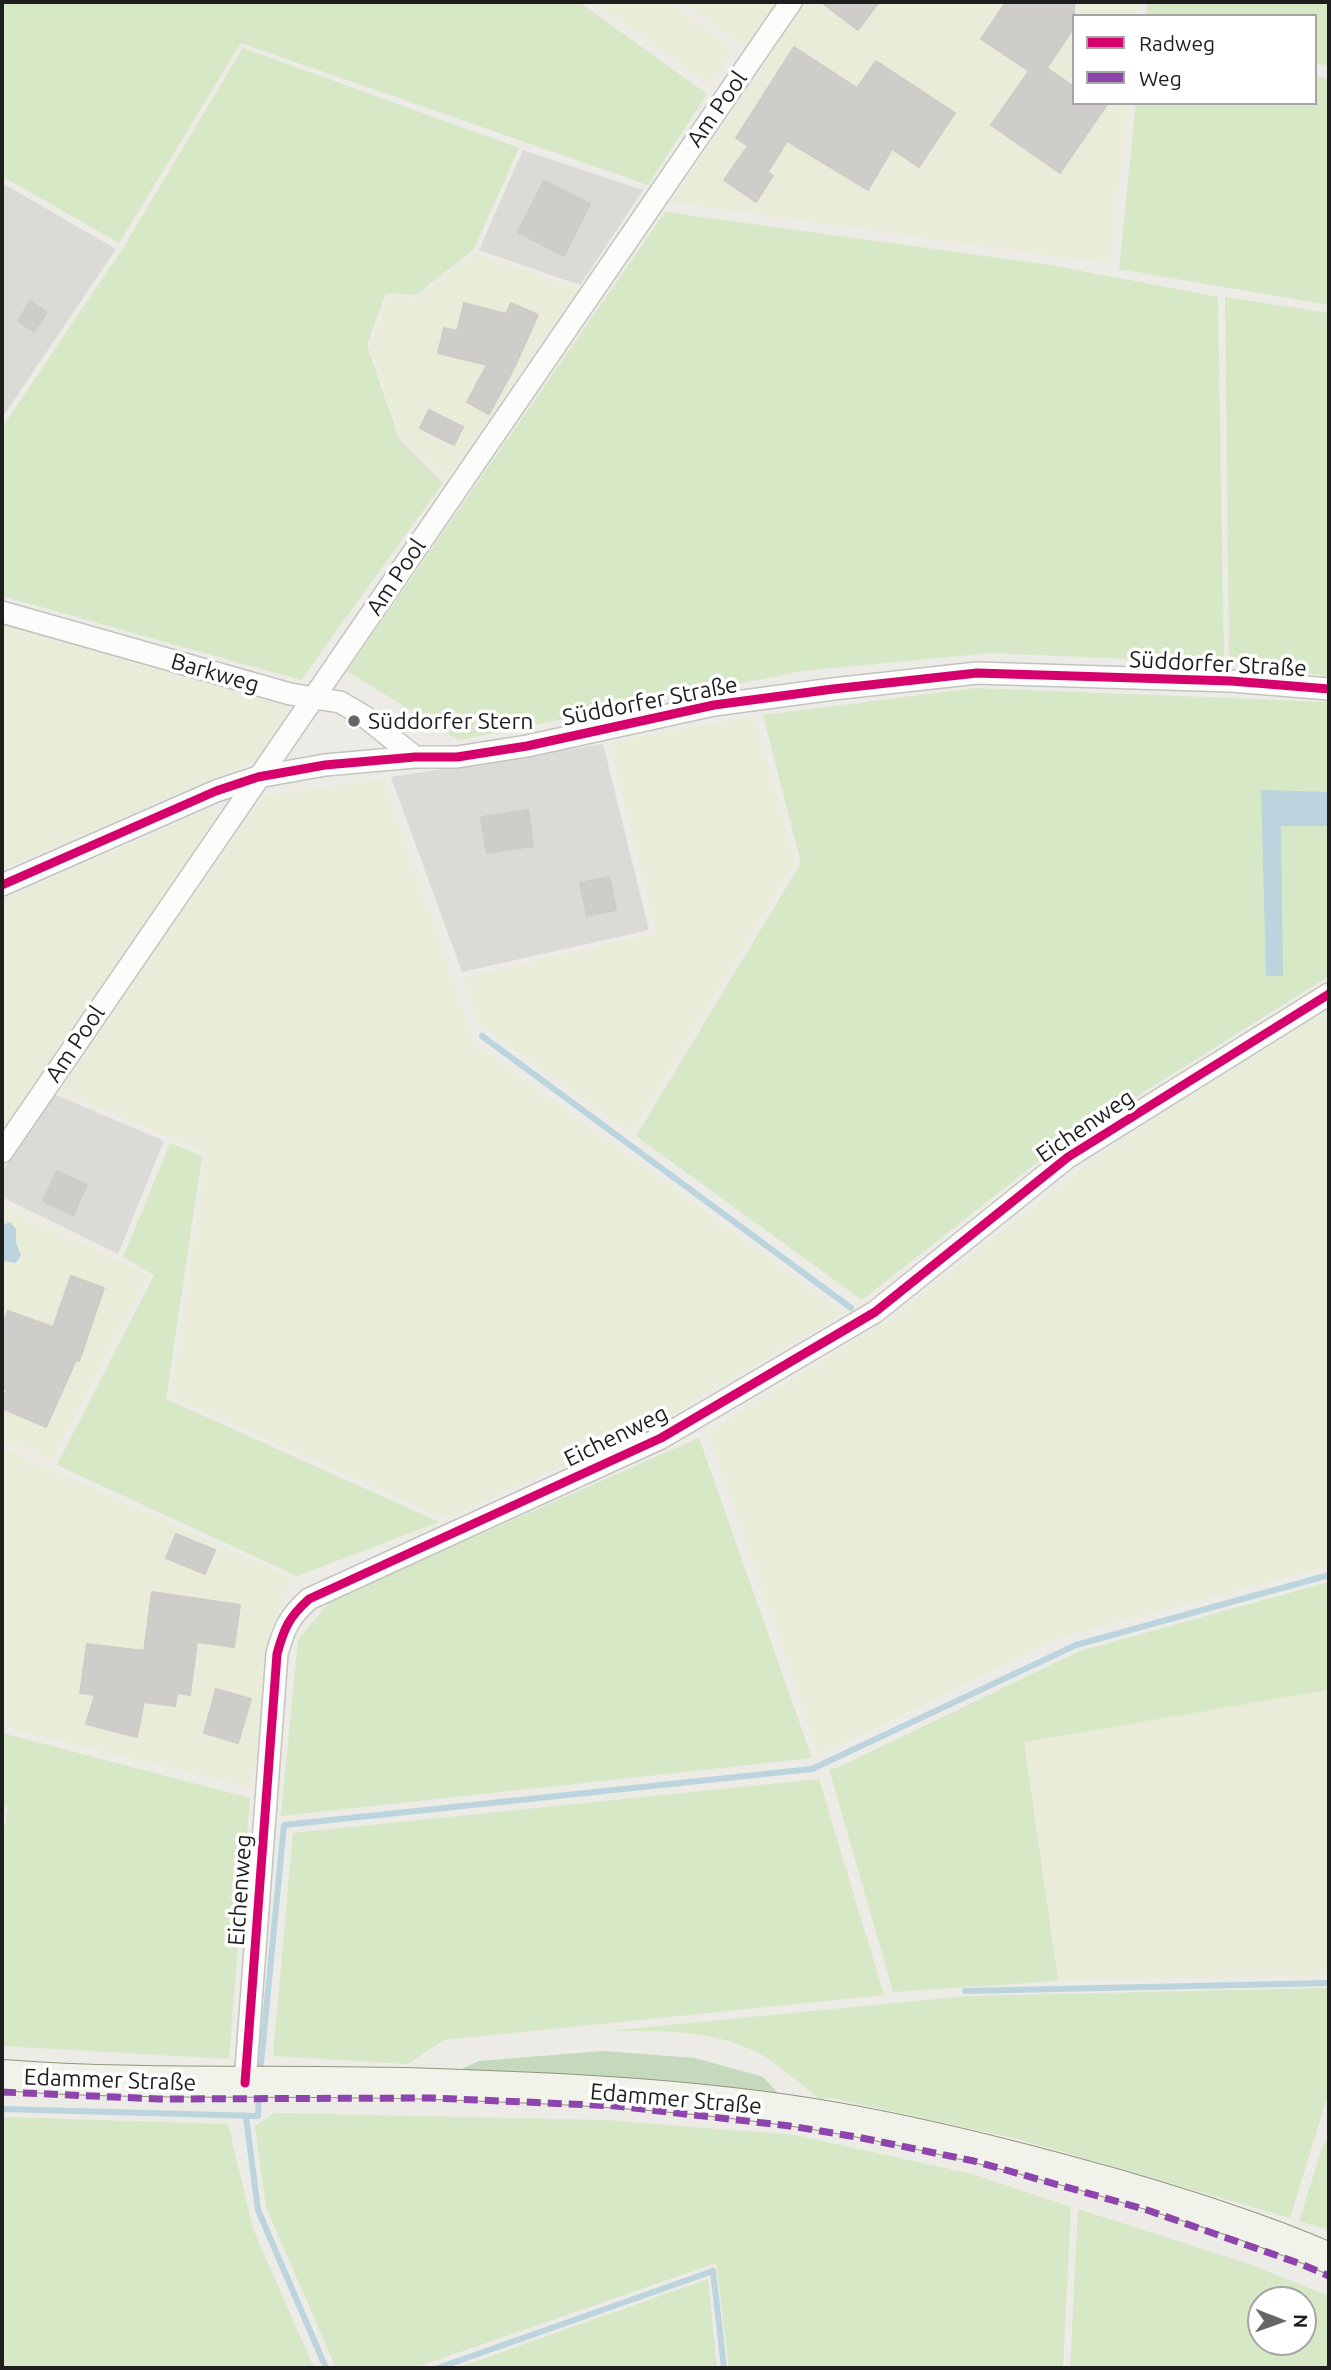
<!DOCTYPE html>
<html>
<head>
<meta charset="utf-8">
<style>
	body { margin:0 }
	#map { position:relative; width:1331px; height:2370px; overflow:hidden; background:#ecebe6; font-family:Ubuntu,sans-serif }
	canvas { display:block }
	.frame { position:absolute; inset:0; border:4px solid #1e1e1e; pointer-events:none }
	.legend { position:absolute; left:1072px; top:14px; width:245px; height:91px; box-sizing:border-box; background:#fff; border:2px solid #a5a5a5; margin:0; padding:9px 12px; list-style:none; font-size:21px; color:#1e1e1e }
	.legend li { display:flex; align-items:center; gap:14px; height:35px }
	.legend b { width:35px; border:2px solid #a5a5a5 }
	.north { position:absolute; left:1247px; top:2286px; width:70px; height:70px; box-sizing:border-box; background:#fff; border:2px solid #a5a5a5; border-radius:50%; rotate:91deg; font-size:19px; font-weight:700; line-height:28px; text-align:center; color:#1e1e1e }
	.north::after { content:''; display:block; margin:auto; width:24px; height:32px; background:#666664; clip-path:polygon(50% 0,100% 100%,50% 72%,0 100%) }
</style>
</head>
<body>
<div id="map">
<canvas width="1331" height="2370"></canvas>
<div class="frame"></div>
<ul class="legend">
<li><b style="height:9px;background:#d6006c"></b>Radweg</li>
<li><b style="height:9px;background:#8e44ad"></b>Weg</li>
</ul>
<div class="north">N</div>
</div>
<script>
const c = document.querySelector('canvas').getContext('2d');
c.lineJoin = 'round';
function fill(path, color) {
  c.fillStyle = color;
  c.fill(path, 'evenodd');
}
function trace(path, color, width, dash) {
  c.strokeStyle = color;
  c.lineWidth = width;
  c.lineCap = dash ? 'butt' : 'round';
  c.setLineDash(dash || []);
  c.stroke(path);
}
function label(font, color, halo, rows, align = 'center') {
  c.font = font + ' Ubuntu,sans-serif';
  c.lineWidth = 7;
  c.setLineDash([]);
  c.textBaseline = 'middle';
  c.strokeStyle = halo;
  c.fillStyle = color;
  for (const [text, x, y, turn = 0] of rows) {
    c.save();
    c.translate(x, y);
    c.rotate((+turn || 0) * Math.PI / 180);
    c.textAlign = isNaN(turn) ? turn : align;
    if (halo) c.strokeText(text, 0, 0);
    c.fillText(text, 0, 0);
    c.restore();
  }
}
fill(new Path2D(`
	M523,150L643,190L580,285L479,250Z
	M2,183L116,249L2,418Z
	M603,744L649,930L462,972L391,777Z
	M54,1094L164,1141L118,1254L2,1197V1172Z`), '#dbdad7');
fill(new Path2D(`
	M593,2H669L733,49L711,86Z
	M682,2H1139L1137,16H1074V103H1128L1110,264L671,202L765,63Z
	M475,253L578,289L446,480L401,438L370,345L389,296L416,298Z
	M2,623L287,704L288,719L254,761L2,869Z
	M755,716L795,862L631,1133L478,1024L462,978L656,933L610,742Z
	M384,779L474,1043L844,1313L645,1429L444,1518L171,1396L207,1153L57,1090L263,796Z
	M213,808L216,816L12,1124L2,1120V899Z
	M1329,1006V1566L1062,1637L819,1755L708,1432L892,1318L1098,1155Z
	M2,1205L148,1276L52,1461L2,1438Z
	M2,1447L291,1578L273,1627L252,1788L16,1730L2,1723Z
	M1329,1690V1975L1058,1981L1024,1742Z`), '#eaecda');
fill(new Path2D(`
	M2,2H579L707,94L648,185L241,43L119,243L2,176Z
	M1147,2H1329V66L1315,63V16H1147Z
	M243,48L519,148L474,249L416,295L386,293L367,345L399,439L443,483L301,680L2,596V428L123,248Z
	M1315,75L1329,80V305L1119,269L1136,103H1315Z
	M665,212L1050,265L1218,297L1224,663L990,653L802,671L459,740L347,671Z
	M1225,297L1329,313V676L1229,664Z
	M976,688L1329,702V976L1059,1145L862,1300L636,1136L801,863L763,715Z
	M170,1143L202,1156L166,1399L439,1522L297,1576L57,1465L154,1275L123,1257Z
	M699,1438L812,1758L281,1816L298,1640L331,1600Z
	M1329,1582V1690L1024,1742L1058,1981L893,1992L829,1769L837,1768L1080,1651Z
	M2,1733L250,1798L229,2059L2,2046V1842L8,1807L2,1806Z
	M819,1779L884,1995L444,2040L408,2064L273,2056L293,1833Z
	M1329,1988V2091L1290,2218L1018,2139L831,2098L820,2099C800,2084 781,2066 760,2054C712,2028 660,2031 608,2031L966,1996Z
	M275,2113L604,2120L795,2135L972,2174L1071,2207L1063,2368H729L716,2263L414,2368H336L266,2207L255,2126Z
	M2,2117L228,2124L253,2229L314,2368H2Z
	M1324,2142L1329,2143V2230L1299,2221Z
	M1078,2209L1249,2264L1329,2296V2368H1070ZM1261,2300H1303V2342H1261Z
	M708,2279L717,2368H457Z`), '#d6e8c6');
fill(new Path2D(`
	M603,2051L695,2058L763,2077L780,2095L625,2078L453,2073L479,2061Z`), '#c5d9bd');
fill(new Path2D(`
	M1261,790L1329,792V826H1281L1283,976H1266Z
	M10,1222L16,1229V1243L21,1255L16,1263L2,1261V1225Z`), '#bbd4de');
trace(new Path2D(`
	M482,1036L851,1308
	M965,1991L1329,1983
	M260,2074L284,1825L812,1769L1076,1645L1329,1575
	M2,2109L258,2116L259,2091
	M246,2117L258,2210L326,2368
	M438,2368L713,2271L724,2368`), '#bbd4de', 6);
const building = new Path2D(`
	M821,2H879L858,30Z
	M1006,2H1074V27L1047,68L1074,87V103H1108L1060,173L991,125L1029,71L981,39Z
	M794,47L857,88L876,61L955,113L919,167L892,149L868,190L787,141L768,172L773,176L756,202L724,180L748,146L736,138Z
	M544,181L590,204L564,256L518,232Z
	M30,301L47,312L34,332L18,321Z
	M464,303L506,314L511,303L538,315L514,368L489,414L467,402L487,365L438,353L444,328L457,331Z
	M429,410L463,427L454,445L420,428Z
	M528,810L533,846L487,853L481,817Z
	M609,877L616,910L587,916L580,883Z
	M57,1171L87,1185L73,1215L43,1201Z
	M71,1276L104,1288L79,1361L76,1360L46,1427L2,1408V1401L7,1390L2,1388V1328L8,1311L53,1327Z
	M176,1534L215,1550L205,1574L166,1558Z
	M152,1592L240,1605L234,1647L197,1642L190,1695L177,1693L175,1706L144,1702L137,1737L86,1724L95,1695L80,1693L87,1644L144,1651Z
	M216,1689L251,1699L238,1743L204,1733Z`);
fill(building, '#cfcdc9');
trace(building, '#cfccc8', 2);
const minor = new Path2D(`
	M2,612L290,694L340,702L364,716L415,757
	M2,885L216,791L258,777L325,765L415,757H457L527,746L714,705L833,689L977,673L1231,681L1329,689
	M2,1152L791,2
	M245,2083L277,1654C284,1628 289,1617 309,1599L661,1438L875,1312L1068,1157L1329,994`);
const secondary = new Path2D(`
	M2,2075C147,2086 291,2079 436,2084C558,2088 680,2094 801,2112C906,2128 1009,2154 1111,2183C1183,2204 1261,2228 1329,2258`);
trace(minor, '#c3c3c1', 24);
trace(secondary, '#92957f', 32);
trace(minor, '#fcfcfb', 21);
trace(secondary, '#f1f2ea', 30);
trace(new Path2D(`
	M2,2092L159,2099L432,2098L616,2106L790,2126L857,2137L974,2161L1147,2210L1301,2264L1329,2276`), '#8e44ad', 7, [14, 7]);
trace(new Path2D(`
	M2,885L216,791L258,777L325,765L415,757H457L527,746L714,705L833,689L977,673L1231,681L1329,689
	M245,2083L277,1654C284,1628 289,1617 309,1599L661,1438L875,1312L1068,1157L1329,994`), '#d6006c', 9);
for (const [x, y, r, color] of [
	[354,721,7,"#666664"]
]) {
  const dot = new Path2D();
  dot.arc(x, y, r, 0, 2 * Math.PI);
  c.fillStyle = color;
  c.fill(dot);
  trace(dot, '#fff', 2.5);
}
label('23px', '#1e1e1e', '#fff', [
	["Am Pool",717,109,-55],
	["Am Pool",396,577,-56],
	["Süddorfer Straße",1218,664,3],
	["Barkweg",215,673,16],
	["Süddorfer Straße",650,701,-11],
	["Am Pool",75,1044,-56],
	["Eichenweg",1085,1126,-34],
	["Eichenweg",616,1436,-26],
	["Eichenweg",240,1890,-86],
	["Edammer Straße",110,2080,2],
	["Edammer Straße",676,2099,5]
]);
label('23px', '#1e1e1e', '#fff', [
	["Süddorfer Stern",368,721]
], 'left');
</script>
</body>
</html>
